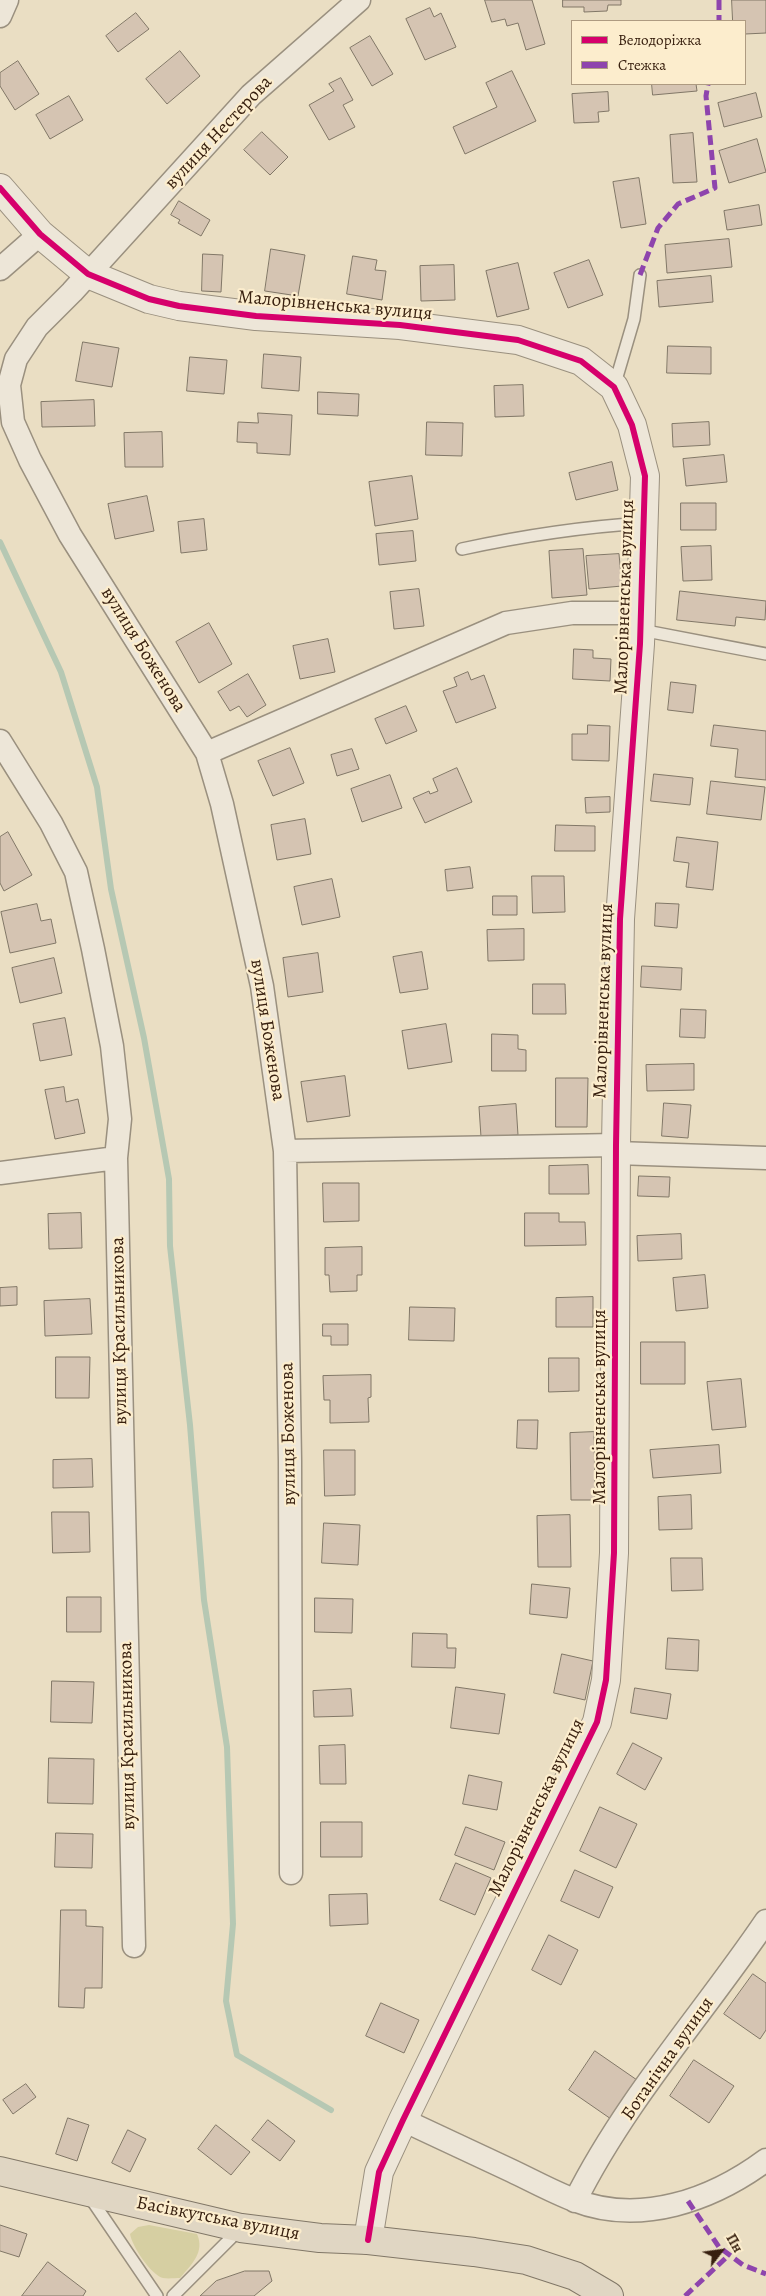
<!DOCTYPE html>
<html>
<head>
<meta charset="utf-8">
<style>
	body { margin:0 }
	#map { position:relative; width:766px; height:2296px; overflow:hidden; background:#eadec3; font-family:Alegreya,serif }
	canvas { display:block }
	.legend { position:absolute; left:571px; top:20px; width:175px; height:65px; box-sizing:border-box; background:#fcedcd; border:1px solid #ae9b81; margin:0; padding:6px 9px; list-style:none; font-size:15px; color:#38200f }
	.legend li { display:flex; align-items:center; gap:10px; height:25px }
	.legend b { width:25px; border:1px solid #ae9b81 }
	.north { position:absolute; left:696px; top:2226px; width:50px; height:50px; -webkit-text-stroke:4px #fcedcd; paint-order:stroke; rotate:60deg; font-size:14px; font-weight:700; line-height:20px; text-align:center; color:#38200f }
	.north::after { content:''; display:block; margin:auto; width:18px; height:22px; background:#38200f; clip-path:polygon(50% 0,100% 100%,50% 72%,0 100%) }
</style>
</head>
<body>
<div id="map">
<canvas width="766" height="2296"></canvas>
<ul class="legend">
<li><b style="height:6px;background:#d6006c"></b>Велодоріжка</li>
<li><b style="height:6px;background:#8e44ad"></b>Стежка</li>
</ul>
<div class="north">Пн</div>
</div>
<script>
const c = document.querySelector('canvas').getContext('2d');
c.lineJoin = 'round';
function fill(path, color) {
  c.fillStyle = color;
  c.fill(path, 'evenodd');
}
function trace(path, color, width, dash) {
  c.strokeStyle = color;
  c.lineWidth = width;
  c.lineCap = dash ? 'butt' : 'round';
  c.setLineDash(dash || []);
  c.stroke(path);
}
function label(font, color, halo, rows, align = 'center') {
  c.font = font + ' Alegreya,serif';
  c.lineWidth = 4.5;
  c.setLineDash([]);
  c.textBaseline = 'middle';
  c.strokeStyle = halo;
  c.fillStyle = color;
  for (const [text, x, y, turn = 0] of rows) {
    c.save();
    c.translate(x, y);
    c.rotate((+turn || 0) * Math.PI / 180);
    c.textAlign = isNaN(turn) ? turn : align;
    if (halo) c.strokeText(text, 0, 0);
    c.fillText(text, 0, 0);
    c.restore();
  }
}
fill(new Path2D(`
	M149,2225L197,2234C205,2252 192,2264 180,2278C175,2278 168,2279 163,2278C151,2275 132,2246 130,2234L138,2227Z`), '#d6cfa2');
trace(new Path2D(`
	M0,542L61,672L97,787L111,889L144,1038L169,1179L170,1246L190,1425L204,1600L227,1747L233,1924L226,2001L237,2055L331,2110`), '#b6c8b3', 6);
const building = new Path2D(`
	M485,0H532L545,44L526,50L518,23L507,26L505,19L492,22Z
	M563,0H621V5H608L607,11L584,12V7H563Z
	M732,0H766V33L745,34V21H733Z
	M430,8L434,17L441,13L456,47L425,60L406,19Z
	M136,13L149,29L118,52L106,36Z
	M370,36L393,74L372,86L350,48Z
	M180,51L200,76L167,104L146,79Z
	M18,61L39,94L15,110L0,86V73Z
	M512,71L536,121L465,154L453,127L497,107L486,83Z
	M341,78L353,100L343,105L355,127L329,140L309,105L334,91L329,84Z
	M652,84H696L697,91L653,95Z
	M608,92L609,111L598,112L599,122L574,123L572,94Z
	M756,93L762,117L724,127L718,103Z
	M69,96L83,120L50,139L36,115Z
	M262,132L288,157L270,175L244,150Z
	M693,133L697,182L673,183L670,135Z
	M757,139L766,172L729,183L719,151Z
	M639,178L646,224L621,228L613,182Z
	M179,201L210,220L201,236L178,223L180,220L171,215Z
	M759,205L762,225L727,230L724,211Z
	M729,239L732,267L667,273L665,245Z
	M271,249L305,255L298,296L265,291Z
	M203,254L223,255L221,292L202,291Z
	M353,256L377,260L375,270L386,271L382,300L347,294Z
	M589,260L603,295L568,308L554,273Z
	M518,263L529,309L497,317L486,271Z
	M454,265L455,300L421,301L420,266Z
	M711,276L713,302L659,307L657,281Z
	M83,342L119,348L112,387L76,381Z
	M668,346L711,347V374L667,373Z
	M264,354L301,357L299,391L262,388Z
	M190,357L227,360L224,394L187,391Z
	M523,385L524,416L495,417L494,386Z
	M318,392L359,394L358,416L318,414Z
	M94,400L95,426L42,427L41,402Z
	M258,413L292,415L290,455L257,453V443L237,442L238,422L258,423Z
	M427,422L463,423L462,456L426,455Z
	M709,422L710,445L673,447L672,424Z
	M162,432L163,467H125L124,433Z
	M724,455L727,482L686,486L683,459Z
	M612,462L618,490L576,500L569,473Z
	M412,476L418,519L375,526L369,482Z
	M147,496L154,531L115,539L108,504Z
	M681,503H716V530H681Z
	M204,519L207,550L181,553L178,522Z
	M413,531L416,561L379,565L376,534Z
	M711,546L712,580L683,581L681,547Z
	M583,549L587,595L552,598L549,551Z
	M619,554L622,586L589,589L586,556Z
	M419,589L424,626L394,629L390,592Z
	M680,591L766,601L765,620L736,617L735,626L677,620Z
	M209,623L232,664L199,683L176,642Z
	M328,639L335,672L300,679L293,646Z
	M574,649L593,650V658L611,659L610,681L573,679Z
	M468,672L471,680L484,675L496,708L456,723L443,691L457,686L454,678Z
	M248,674L266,705L247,717L239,706L230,711L218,692Z
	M671,682L696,685L693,713L668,710Z
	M406,706L417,731L386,744L375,719Z
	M588,725L610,726L609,761L572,760V734H587Z
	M714,725L766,731V780L735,777L738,749L711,746Z
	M290,748L304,783L273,796L258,761Z
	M352,749L359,769L337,776L331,755Z
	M457,768L472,802L425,823L413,798L429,791L430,794L438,791L433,779Z
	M654,774L693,778L690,805L651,801Z
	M390,775L402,808L362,822L351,789Z
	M711,781L765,787L761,820L707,814Z
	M610,797V812L586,813L585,798Z
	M305,819L311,854L277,860L271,825Z
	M556,825L595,826V851H555Z
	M8,832L32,875L4,891L0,883V837Z
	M677,837L718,842L713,890L686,887L689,863L674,861Z
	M470,867L473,888L447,891L445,870Z
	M532,876H564L565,912L533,913Z
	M332,879L340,917L302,925L294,887Z
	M493,896H517V915H493Z
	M656,903L679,904L677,928L655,926Z
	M37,904L41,921L51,919L56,943L10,953L1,912Z
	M524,929V960L488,961L487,930Z
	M422,952L428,989L400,993L393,957Z
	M318,953L323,992L288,997L283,958Z
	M54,958L62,993L20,1003L12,968Z
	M642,966L682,968L681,990L641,987Z
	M533,984H565L566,1014H533Z
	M681,1009L706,1010L705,1038L680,1037Z
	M65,1018L72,1055L40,1061L33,1024Z
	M446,1024L452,1062L408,1069L402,1031Z
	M492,1034L518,1035V1049L526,1050V1071H492Z
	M694,1064V1090L647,1091L646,1065Z
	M345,1076L350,1116L307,1122L301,1082Z
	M556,1078H588L587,1127H556Z
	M64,1087L66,1102L78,1099L85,1133L55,1139L45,1090Z
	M664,1103L691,1105L688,1138L662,1136Z
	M516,1104L518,1135L481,1137L479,1107Z
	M588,1165L589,1194H549V1166Z
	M639,1176L670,1177L669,1197L638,1196Z
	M323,1183H359V1221L324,1222Z
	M81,1213L82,1248L49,1249L48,1214Z
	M525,1213H559V1222H585L586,1245L525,1246Z
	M681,1234L682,1259L638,1261L637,1236Z
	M362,1247V1275H357V1291L330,1292L329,1275H325V1248Z
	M705,1275L708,1308L676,1311L673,1278Z
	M17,1287V1305L0,1306V1288Z
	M593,1297V1327H556V1298Z
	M90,1299L92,1334L45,1336L44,1301Z
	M410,1307L455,1308L454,1341L409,1340Z
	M323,1324H348V1345H331V1336H323Z
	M641,1342H685V1384H641Z
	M56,1357H90L89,1398H56Z
	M549,1358H579V1391L549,1392Z
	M371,1375V1397L368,1398L369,1422L330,1423V1400H324L323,1376Z
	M741,1379L746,1427L712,1430L707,1382Z
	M518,1420H538L537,1449L517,1448Z
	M594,1432L595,1500H571L570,1433Z
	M719,1445L721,1473L653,1478L650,1450Z
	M324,1450H355V1495L325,1496Z
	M92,1459L93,1487L53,1488V1460Z
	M691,1495L692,1529L659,1530L658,1497Z
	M52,1512H89L90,1552L53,1553Z
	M570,1515L571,1567H538L537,1516Z
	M324,1523L360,1525L358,1565L322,1563Z
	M671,1558H702L703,1590L672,1591Z
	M532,1584L570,1588L567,1618L530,1614Z
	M67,1597H101V1632H67Z
	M315,1598L353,1599L352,1633L315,1632Z
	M413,1633L447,1634V1648H456L455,1668L412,1667Z
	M668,1638L699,1640L698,1671L666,1669Z
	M562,1654L593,1661L585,1700L554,1693Z
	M52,1681L94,1682L92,1723L51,1722Z
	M456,1687L505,1694L499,1734L451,1728Z
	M635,1688L671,1694L667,1719L631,1713Z
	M351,1689L353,1716L314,1717L313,1691Z
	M633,1743L662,1758L645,1790L617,1774Z
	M345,1745L346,1784H320L319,1746Z
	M49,1758L94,1759L93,1804L48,1803Z
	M469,1775L502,1782L497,1810L463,1804Z
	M600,1807L637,1824L616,1868L580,1851Z
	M321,1822H362V1857H321Z
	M466,1827L505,1842L494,1870L455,1855Z
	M56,1833L93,1834L92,1868L55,1867Z
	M456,1863L491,1878L475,1915L440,1900Z
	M575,1870L613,1887L599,1918L561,1901Z
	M367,1894L368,1924L330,1926L329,1895Z
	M61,1910H86V1926L103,1927L102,1988H85L84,2008L59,2007Z
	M549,1935L578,1950L561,1985L532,1970Z
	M753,1974L766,1983V2030L760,2039L724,2014Z
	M381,2003L419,2020L404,2053L366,2036Z
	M595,2051L637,2080L611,2119L569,2090Z
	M694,2060L734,2086L709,2123L670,2096Z
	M26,2084L36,2097L13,2114L3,2100Z
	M68,2118L89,2125L77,2161L56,2154Z
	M268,2120L295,2141L280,2161L252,2140Z
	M216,2125L250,2152L231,2175L198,2149Z
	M128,2130L146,2139L130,2172L112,2163Z
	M0,2225L27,2234L19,2257L0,2251Z
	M48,2262L86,2291L83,2296H22Z
	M245,2271H269L272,2281L254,2296H200L216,2281Z`);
fill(building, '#d5c4b2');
trace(building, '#817767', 1);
const service = new Path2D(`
	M614,387L634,319L640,275
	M462,549C522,536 582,527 643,523
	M641,630L766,654
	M89,2196L157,2296
	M173,2296L241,2228`);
const minor = new Path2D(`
	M0,16L7,0
	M0,269L40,234
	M0,741L51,823L76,872L93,949L112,1046L120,1119L116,1158L134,1946
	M207,753L506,623L572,613H641
	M285,1151L616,1145
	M616,1153L766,1158
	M0,1173L116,1158
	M291,1873L290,1461L285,1151L262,986L222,804L207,753L70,535L30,460L13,422L9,385L16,359L37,327L72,292L251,95L359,0
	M403,2120C439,2137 476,2154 512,2171C533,2181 553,2192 574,2200C640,2226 712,2200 766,2160
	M575,2201C626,2099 703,2014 766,1921`);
const tertiary = new Path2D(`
	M0,188L40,234L88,274L149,299L179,306L256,316L400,325L518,340L581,361L614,387L632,425L645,476L640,644L620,919L616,1145L614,1553L606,1680L597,1722L403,2120L379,2172L368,2240`);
const primary = new Path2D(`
	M0,2171L241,2228L320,2238L368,2240L474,2252L526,2260L575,2276L609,2296`);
trace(service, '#9a907f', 14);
trace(minor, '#9a907f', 25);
trace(tertiary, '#9a907f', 30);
trace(primary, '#817767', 30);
trace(service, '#ede6d8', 11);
trace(minor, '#ede6d8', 22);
trace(tertiary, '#ede6d8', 28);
trace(primary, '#e0d6c3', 28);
trace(new Path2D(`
	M719,0V21
	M640,275L658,228L678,204L715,188L706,96L708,84
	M688,2201L719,2247L743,2265L766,2274
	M685,2296L729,2255`), '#8e44ad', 5, [10, 5]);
trace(new Path2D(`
	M0,188L40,234L88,274L149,299L179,306L256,316L400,325L518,340L581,361L614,387L632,425L645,476L640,644L620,919L616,1145L614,1553L606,1680L597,1722L403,2120L379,2172L368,2240`), '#d6006c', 6);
label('19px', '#38200f', '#fcedcd', [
	["вулиця Нестерова",219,133,-47],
	["Малорівненська вулиця",335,306,5],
	["Малорівненська вулиця",625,597,-88],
	["вулиця Боженова",143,650,58],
	["Малорівненська вулиця",604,1001,-88],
	["вулиця Боженова",267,1030,81],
	["вулиця Красильникова",120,1331,-91],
	["Малорівненська вулиця",600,1407,-90],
	["вулиця Боженова",289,1434,-91],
	["вулиця Красильникова",128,1736,-91],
	["Малорівненська вулиця",537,1808,-64],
	["Ботанічна вулиця",668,2059,-55],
	["Басівкутська вулиця",218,2219,11]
]);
</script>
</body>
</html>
